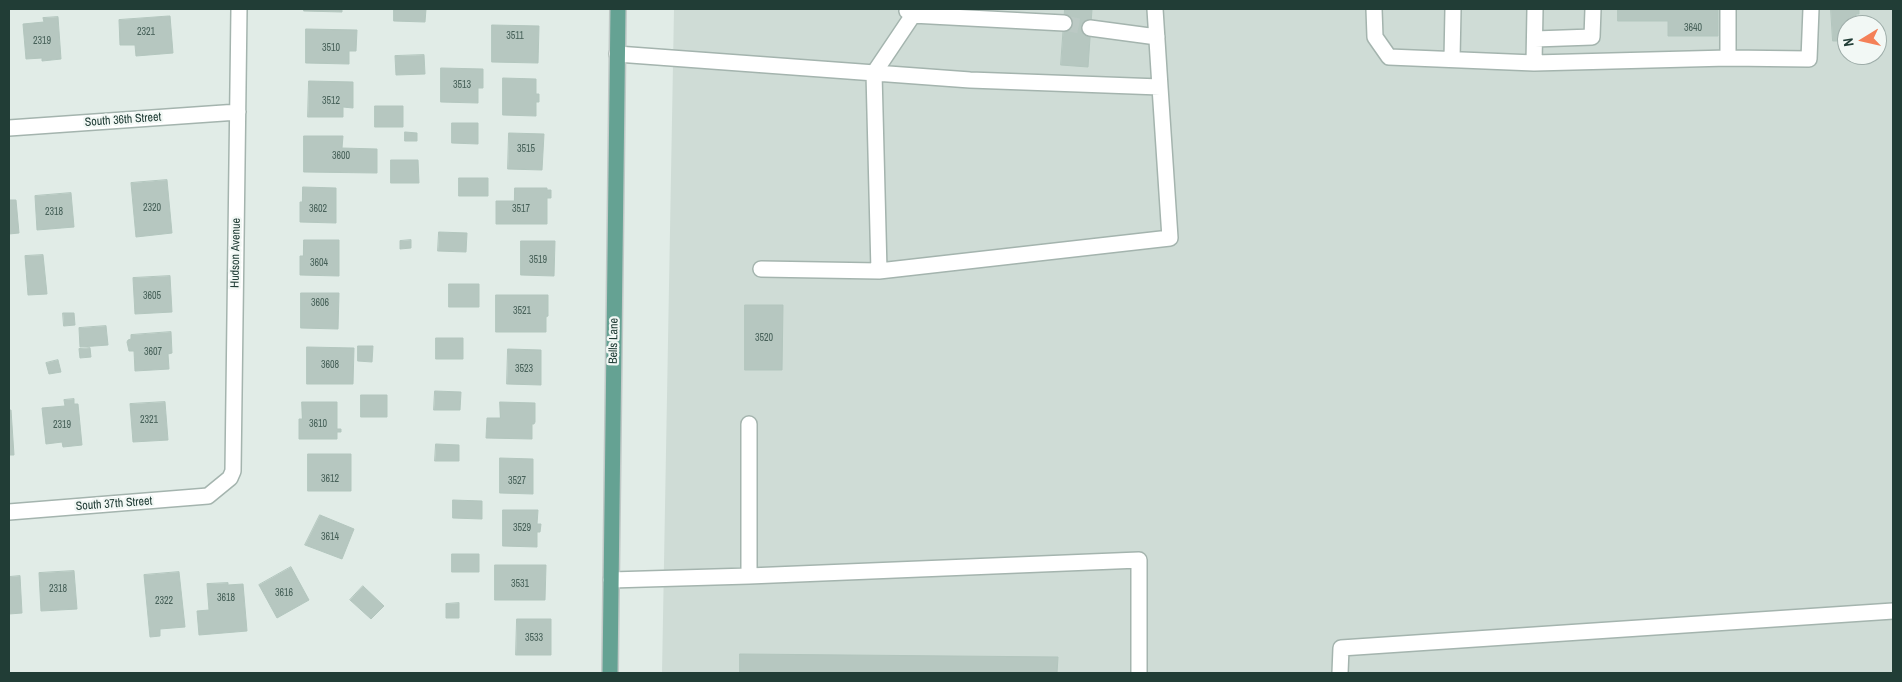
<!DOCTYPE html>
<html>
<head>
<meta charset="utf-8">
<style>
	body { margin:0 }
	#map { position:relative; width:1902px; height:682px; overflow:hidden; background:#e1ece7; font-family:"Archivo Narrow",sans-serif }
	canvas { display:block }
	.frame { position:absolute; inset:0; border:10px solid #213d36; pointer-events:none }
	.north { position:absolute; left:1837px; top:15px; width:50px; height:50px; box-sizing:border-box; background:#f2f8f5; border:1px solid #9eada9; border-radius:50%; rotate:261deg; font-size:14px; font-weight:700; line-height:20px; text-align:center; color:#213d36 }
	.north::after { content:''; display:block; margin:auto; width:18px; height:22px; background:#f48057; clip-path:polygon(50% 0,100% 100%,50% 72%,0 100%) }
</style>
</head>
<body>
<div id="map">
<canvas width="1902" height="682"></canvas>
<div class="frame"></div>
<div class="north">N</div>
</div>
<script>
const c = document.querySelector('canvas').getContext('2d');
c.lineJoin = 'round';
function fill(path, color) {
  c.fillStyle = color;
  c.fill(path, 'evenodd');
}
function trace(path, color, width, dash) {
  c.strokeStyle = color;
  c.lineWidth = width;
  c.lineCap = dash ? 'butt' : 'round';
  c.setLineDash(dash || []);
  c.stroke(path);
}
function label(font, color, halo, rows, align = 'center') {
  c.font = font + ' "Archivo Narrow",sans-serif';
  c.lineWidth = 4.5;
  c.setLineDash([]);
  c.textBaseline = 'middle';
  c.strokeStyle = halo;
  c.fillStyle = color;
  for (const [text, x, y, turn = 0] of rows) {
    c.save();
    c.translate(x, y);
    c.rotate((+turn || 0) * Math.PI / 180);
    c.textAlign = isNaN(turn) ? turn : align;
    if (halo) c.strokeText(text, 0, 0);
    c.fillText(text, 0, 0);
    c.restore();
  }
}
fill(new Path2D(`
	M674,9H1893V673H662ZM1847,25H1877V55H1847Z`), '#cfdcd6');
const building = new Path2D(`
	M304,9H342V12L304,11Z
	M394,9H426L425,22L394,21Z
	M1065,9H1092L1088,67L1061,65Z
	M1618,9H1718V36H1668V21H1618Z
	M1831,9H1859V14H1856V25H1847V41H1833Z
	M169,16H170L173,53L136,56L135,45H120L119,20Z
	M58,17L61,59L42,61V58L26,59L23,24L44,22L43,18Z
	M492,25L539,26L538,63L492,62Z
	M306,29L357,30L356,51H349V64L306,63Z
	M424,55L425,74L396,75L395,56Z
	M441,68L483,69V88H478V103L441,102Z
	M503,78L536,79V94H539V102H536V116L503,115Z
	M309,81L353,82V108L343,107V117H308Z
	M375,106H403V127H375Z
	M452,123H478V144L452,143Z
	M405,132L417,133V141H405Z
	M509,133L544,134L542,170L508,169Z
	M304,136H343L342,148L377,149V173L304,172Z
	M391,160H418L419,183H391Z
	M459,178H488V196H459Z
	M167,180L172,233L136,237L131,183Z
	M303,187L336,188V223L300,222V202H302Z
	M515,188H547V190H551V198H547V224H496V201H514Z
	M71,193L74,227L37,230L35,196Z
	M9,200H16L19,233L9,234Z
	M439,232L467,233L466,252L438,251Z
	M304,240H339V276L300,275V256H303Z
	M411,240V248L400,249V241Z
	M521,241H555L554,276L521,275Z
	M43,255L47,294L28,295L25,256Z
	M170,276L172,312L135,314L133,278Z
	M449,284H479V307H449Z
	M301,293H339L338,329L301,328Z
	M496,295H548V316L546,317V332H496Z
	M745,305H783L782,370H745Z
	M63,313H74L75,325L64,326Z
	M106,326L108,345L80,347L79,328Z
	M171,332L172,353L168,354L169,369L135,371L134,351H129L127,342L128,340L131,339V335Z
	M436,338H463V359H436Z
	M358,346H373L372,362L358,361Z
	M307,347L354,348L353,384H307Z
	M90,348L91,357L80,358L79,349Z
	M508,349L541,350V385L507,384Z
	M58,360L61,372L49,374L46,363Z
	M435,391L461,392L460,410H434Z
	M361,395H387V417H361Z
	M74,399V404H78L82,445L63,447L62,442L46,444L42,408L65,406L64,400Z
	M165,402L168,440L133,442L130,404Z
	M302,402H337V429H341V432H337V439H299V419H302Z
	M500,402L535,403V422L534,424H532V439L486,438L487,418H500Z
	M9,410H11L14,455H9Z
	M436,444L459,445V461H435Z
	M308,454H351V491H308Z
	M500,458L533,459V494L500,493Z
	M453,500L482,501V519L453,518Z
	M503,510H538L537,524H541L540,532H537V547L503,546Z
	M320,515L354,529L342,559L305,545Z
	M452,554H479V572H452Z
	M495,565H546L545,600H495Z
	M291,567L309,600L277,618L259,585Z
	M74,571L77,609L41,611L39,573Z
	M179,572L185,627L160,629V636L150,637L144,575Z
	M20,576L22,613L9,614V577Z
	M228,583V585L243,584L247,631L199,635L197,611L209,610L207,584Z
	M363,586L384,606L371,619L350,600Z
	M459,603V618H446V604Z
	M517,619H551V655H516Z
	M740,654L1058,657L1057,673H740Z`);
fill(building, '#b6c7c0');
trace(building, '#b3c6be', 1);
trace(new Path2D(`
	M1064,23L1090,28`), '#bbc9c4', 15, [15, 8]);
const minor = new Path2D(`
	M1155,9L1160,87
	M1374,9L1375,37L1389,57L1534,63L1728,58V9
	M907,11L912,15L1064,23
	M1090,28L1157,37
	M1535,39L1592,37L1593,9
	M617,54L970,80L1160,87L1170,238L879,271L874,73L917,9
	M1728,58L1809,59L1811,9
	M1452,59L1453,9
	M1534,63L1535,9
	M9,128L238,112
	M761,269L879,271
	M9,512L208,496L230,478L233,471L239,9
	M749,576V424
	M611,580L749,576L1139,560V673
	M1340,673L1341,648L1893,611`);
const major = new Path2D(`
	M610,673L618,9`);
trace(minor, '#a4b4ae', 18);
trace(major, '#c1c9c7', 18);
trace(minor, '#fff', 15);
trace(major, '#65a293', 15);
label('10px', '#466058', null, [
	["3640",1693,28],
	["2321",146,32],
	["3511",515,36],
	["2319",42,41],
	["3510",331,48],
	["3513",462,85],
	["3512",331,101],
	["3515",526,149],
	["3600",341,156],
	["2320",152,208],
	["3602",318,209],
	["3517",521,209],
	["2318",54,212],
	["3519",538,260],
	["3604",319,263],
	["3605",152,296],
	["3606",320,303],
	["3521",522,311],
	["3520",764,338],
	["3607",153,352],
	["3608",330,365],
	["3523",524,369],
	["2321",149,420],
	["3610",318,424],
	["2319",62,425],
	["3612",330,479],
	["3527",517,481],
	["3529",522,528],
	["3614",330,537],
	["3531",520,584],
	["2318",58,589],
	["3616",284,593],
	["3618",226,598],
	["2322",164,601],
	["3533",534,638]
]);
label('12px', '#213d36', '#f2f8f5', [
	["South 36th Street",123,120,-4],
	["Hudson Avenue",236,253,-89],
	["Bells Lane",614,341,-89],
	["South 37th Street",114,504,-4]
]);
</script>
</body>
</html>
